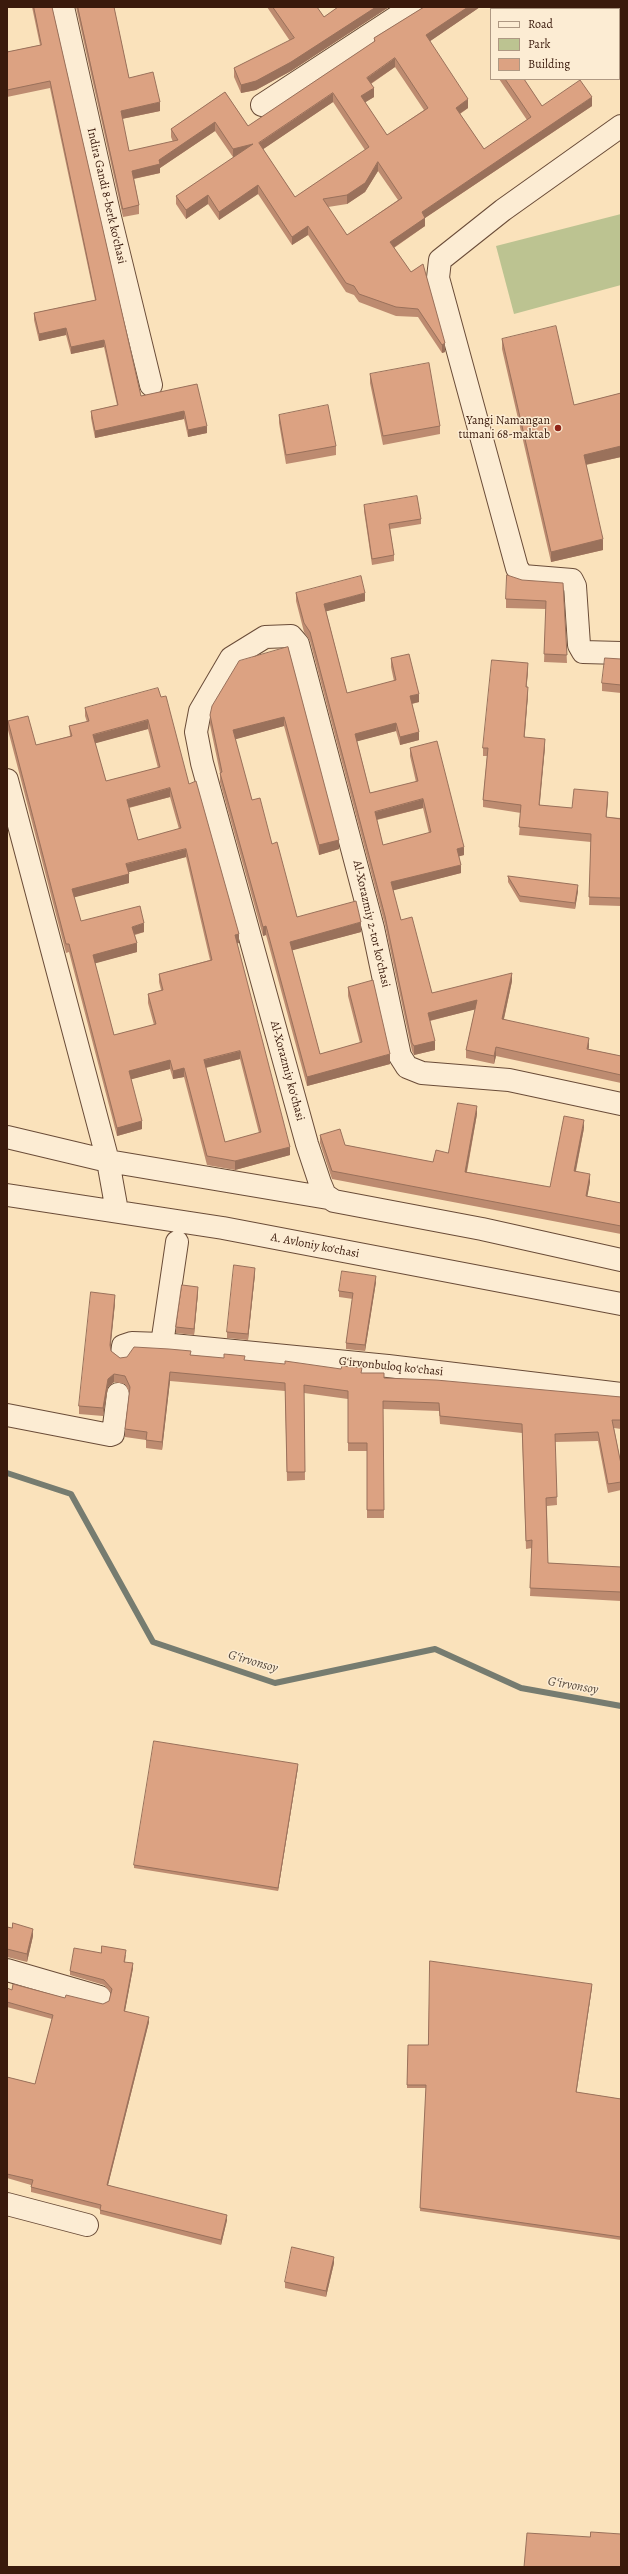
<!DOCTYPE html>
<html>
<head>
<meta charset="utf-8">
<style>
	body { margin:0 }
	#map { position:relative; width:628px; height:2574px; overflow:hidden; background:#fae2bb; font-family:Alegreya,serif }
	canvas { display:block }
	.frame { position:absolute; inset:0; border:8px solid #3a1a0c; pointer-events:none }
	.legend { position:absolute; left:490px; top:8px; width:130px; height:72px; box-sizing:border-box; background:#fcecd3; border:1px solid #ae9883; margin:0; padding:5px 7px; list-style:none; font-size:12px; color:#3a1a0c }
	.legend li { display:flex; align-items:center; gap:8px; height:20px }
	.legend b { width:20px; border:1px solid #ae9883 }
</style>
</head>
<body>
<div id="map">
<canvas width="628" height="2574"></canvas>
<div class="frame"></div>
<ul class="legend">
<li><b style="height:5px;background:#fcecd3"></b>Road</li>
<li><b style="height:11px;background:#bcc391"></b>Park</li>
<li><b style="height:11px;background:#dca282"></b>Building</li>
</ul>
</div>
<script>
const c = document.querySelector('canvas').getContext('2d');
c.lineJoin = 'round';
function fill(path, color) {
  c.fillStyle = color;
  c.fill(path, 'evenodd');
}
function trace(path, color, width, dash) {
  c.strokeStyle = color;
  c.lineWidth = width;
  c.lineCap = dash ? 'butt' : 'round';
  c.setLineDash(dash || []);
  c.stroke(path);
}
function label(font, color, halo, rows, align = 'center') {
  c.font = font + ' Alegreya,serif';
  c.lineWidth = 3;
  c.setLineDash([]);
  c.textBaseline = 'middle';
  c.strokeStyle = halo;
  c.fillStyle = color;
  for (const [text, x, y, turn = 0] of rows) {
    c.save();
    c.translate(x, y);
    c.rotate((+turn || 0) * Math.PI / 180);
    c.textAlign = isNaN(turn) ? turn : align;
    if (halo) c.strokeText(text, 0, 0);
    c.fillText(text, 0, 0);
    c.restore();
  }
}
fill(new Path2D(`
	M621,214V285L514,314L496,246Z`), '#bcc391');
trace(new Path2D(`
	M7,1473L71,1494L153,1642L275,1683L435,1649L521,1688L621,1706`), '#767c70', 6);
const minor = new Path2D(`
	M63,7L110,217L151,385
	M262,105L412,7
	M621,126L503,210L440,260L438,278L517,568L523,576L572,580L575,586L579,645L583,652L621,653
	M7,780L108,1161L117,1211
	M621,1104L509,1080L422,1073L407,1067L400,1056L373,928L298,644L291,636L265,637L231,658L200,711L196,732L202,763L307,1144L320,1183L325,1195L334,1201L482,1229L621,1260
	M7,1137L108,1161L328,1198
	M7,1195L223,1228L621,1304
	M162,1344L177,1242
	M122,1354L123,1346L132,1343L162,1344L388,1366L621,1394
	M7,1415L110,1435L113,1434L118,1394
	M7,1970L100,1997
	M7,2204L87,2225`);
trace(minor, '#6a4c38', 24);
trace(minor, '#fcecd3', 22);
fill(new Path2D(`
	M32,7H52L141,396L197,384L207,433L188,437L184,419L95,438L91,418V411L117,405L104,347L71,354L66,335L39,341L34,320V313L95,300L50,88L7,97V52L40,45Z
	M76,7H114L129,78L160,111L122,119L129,151L173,142L171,137V129L225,92L248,126L374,42V38L424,7H480L430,41L468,108L460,114L484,149L527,120L499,79H524L542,106H592L425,218V226L394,248L411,272L423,264L445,352L442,353L418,317L396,316L359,302L354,295L346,292L308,235L292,245L258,194L219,220L208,204L186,219L176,204V196L234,157H233L215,131L160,168V173L134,179L139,205V214L123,217ZM395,67L424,110L387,135L365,102L374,97L371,84ZM333,102L365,150L295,197L263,149ZM378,171L398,200L347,235L328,207L347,204L365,192Z
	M267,7H317L324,17L338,7H389L291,71L256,90L241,93L234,77V68L290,41Z
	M615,7H621V30L619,22V9H616Z
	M502,339L574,405L621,393V457L586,465L603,550L551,562L502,349Z
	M370,374L440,426V434L383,445L370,383Z
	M279,415L336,446V455L286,464L279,423Z
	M364,505L421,519V524L390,529L394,555V561L372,565L364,511Z
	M563,583L567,663L544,662L546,609L506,608V599Z
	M296,593L365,601L326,611L347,693L394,681L391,667V658L419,702L412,704L419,740L400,745L396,731L357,741L370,793L416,782L410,756V748L464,855L459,856L461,873L393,890L401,920L432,993L512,981L504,1019L589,1047L588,1049L621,1056V1083L496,1056L494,1064L466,1058V1050L475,1009L430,1021L435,1050L414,1055L412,1051L385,925L310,641L304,632L296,601ZM423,808L429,833L383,845L377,820Z
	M288,647L339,849L319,855L284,726L235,739L252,800L272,844L297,917L361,932L292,950L320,1054L360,1043L348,996V987L390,1064L307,1086L266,935L263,936L220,782V773L210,725V715Z
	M621,659V693L602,691V683Z
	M528,671L526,687L528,695L524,737L545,747L539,805L572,808L608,800L606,817L621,818V906L589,905L591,842L519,835L521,813L483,807V800L487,756H483V748Z
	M161,697L189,784L239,943H237L290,1155L235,1170L207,1165L184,1077L173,1079L170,1069L131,1079L142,1129L117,1136L69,952L66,953L8,730V721L36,745L70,736L69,726L87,722L85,716V708ZM148,729L158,768L106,781L95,743ZM170,797L179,829L138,840L129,808ZM186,857L210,960L159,974V982L161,990L148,994V1003L154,1025L114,1035L95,963L137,952L135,935L144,932L81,921L74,897L129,883V872ZM240,1059L259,1133L225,1142L206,1068Z
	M508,876L578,891L575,909L520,902L508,882Z
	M477,1114L467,1172L550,1187L584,1128L576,1171L590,1182L587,1196L621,1203V1234L332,1179L320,1143V1135L345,1145L433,1162L448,1153Z
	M255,1274L248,1340L227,1338V1332Z
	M376,1282L365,1351L346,1349V1343L353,1299L339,1297V1291Z
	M198,1293L194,1335L176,1333V1327Z
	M115,1303L110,1348L111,1351L120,1358L191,1355L362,1373L384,1378L621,1397V1429L614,1428L621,1464V1490L608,1493L598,1441L555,1442L557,1505L547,1506L548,1563L621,1567V1601L530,1596L532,1548L526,1549L522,1433L440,1424L439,1411L383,1409L384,1518H367V1451H348V1399L304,1393L305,1480L287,1481L285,1391L170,1381L162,1450L146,1448V1440L125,1437V1429L130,1394L125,1384L114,1382L108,1387L103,1416L79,1414V1406Z
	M298,1767L278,1891L134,1868V1865Z
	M7,1927L33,1936L27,1962L7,1957Z
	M101,1953L126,1955L125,1962L133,1968L125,2011L149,2022L108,2185L227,2220L221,2245L100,2214V2209L31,2192V2185L7,2178V2077L35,2084L52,2019L7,2007V1988L12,1990L103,2004L109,2001L111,1993L104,1985L70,1975V1971Z
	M592,1987L576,2092L621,2099V2240L420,2211L426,2088H407L408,2045H428Z
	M334,2263L326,2297L285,2288V2282Z`), '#bd8b70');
fill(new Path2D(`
	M376,7H389L291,71L256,90L241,93V85Z
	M468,7H480L426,44V35Z
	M587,7H615L607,9H587Z
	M395,58V67L367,86V78Z
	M374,88V97L361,105V96Z
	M333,93V102L259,152V143Z
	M592,97V106L425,218V226L390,250V242L422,212Z
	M468,99V108L456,116V108Z
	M160,102V111L121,119V111Z
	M215,122V131L160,168V173L132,179V171L159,160Z
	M253,144V153L233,157V149Z
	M378,162V171L365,192L347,204V195Z
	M258,185V194L219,220V212Z
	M208,195V204L186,219V210Z
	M308,226V235L292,245V237Z
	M66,328V335L39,341V334Z
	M104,340V347L71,354V347Z
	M445,343V352L442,353V345Z
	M184,411V419L95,438V431Z
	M207,426V433L188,437V430Z
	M621,446V457L584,465V455Z
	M603,539V550L551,562V552Z
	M365,593V601L324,612V604Z
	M528,663V671L526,694V687Z
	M528,687V695L524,745V737Z
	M419,694V702L410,704V696Z
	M284,717V726L233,740V730Z
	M148,720V729L93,744V735Z
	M396,723V731L355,742V734Z
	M419,732V740L400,745V737Z
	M545,739V747L539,813V805Z
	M170,788V797L127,808V800Z
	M608,792V800L606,825V817Z
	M423,799V808L375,820V812Z
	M339,840V849L319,855V845Z
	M464,847V855L457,857V849Z
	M186,849V857L126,873V864Z
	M461,865V873L391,891V882Z
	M129,874V883L72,898V889Z
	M578,885V891L575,909V903Z
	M361,922V932L290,951V942Z
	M144,923V932L132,935V927Z
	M266,926V935L263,936V927Z
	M239,934V943L235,944V935Z
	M137,943V952L93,964V955Z
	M512,973V981L502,1027V1019Z
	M477,1000V1009L428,1021V1013Z
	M589,1038V1047L587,1057V1049Z
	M435,1041V1050L414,1055V1046Z
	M496,1047V1056L494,1064V1056Z
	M240,1051V1059L204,1068V1060Z
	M390,1054V1064L307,1086V1077Z
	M170,1060V1069L129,1080V1071Z
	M184,1068V1077L173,1079V1071Z
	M477,1106V1114L465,1180V1172Z
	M584,1120V1128L574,1179V1171Z
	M142,1121V1129L117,1136V1128Z
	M290,1147V1155L235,1170V1161Z
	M590,1174V1182L586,1204V1196Z
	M255,1268V1274L248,1340V1334Z
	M376,1276V1282L365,1351V1345Z
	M198,1287V1293L194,1335V1329Z
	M115,1295V1303L110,1353V1345Z
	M170,1372V1381L162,1450V1442Z
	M114,1374V1382L108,1387L103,1416V1408L108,1379Z
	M298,1764V1767L278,1891V1888Z
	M33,1929V1936L27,1962V1954Z
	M133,1963V1968L124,2016V2011Z
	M592,1984V1987L576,2096V2092Z
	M149,2017V2022L107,2189V2185Z
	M227,2215V2220L221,2245V2240Z
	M334,2257V2263L326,2297V2291Z`), '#9a715b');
const building = new Path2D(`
	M34,7H52L141,396L197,384L207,426L188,430L184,411L95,431L91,411L118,405L104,340L71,347L66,328L39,334L34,313L96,300L50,81L7,90V52L41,45Z
	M78,7H114L129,78L153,72L160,102L121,111L129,151L178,140L171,129L225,92L248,126L375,41L374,38L424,7H468L426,35L468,99L456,108L484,149L531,117L505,79H524L542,106L580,80L592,97L422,212L425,218L390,242L411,272L423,264L445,343L442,345L418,309L396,307L359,294L354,286L346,283L308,226L292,237L258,185L219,212L208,195L186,210L176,196L253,144L233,149L215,122L159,160L160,164L132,171L139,205L123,209ZM395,58L428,108L387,135L361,96L374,88L367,78ZM333,93L369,147L295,197L259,143ZM378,162L402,198L347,235L323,199L347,195L365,183Z
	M273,7H317L324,17L338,7H376L291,62L256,81L241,85L234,68L294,38Z
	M536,7H567L568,9H533Z
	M617,7H621V22L619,14V9H618Z
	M556,326L574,405L621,393V446L584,455L603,539L551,552L502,339Z
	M429,363L440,426L383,436L370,374Z
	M328,405L336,446L286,455L279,415Z
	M417,496L421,519L389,524L394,555L372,559L364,505Z
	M507,575L522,580L563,583L567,655L544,654L546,601L506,599Z
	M361,576L365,593L324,604L347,693L396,680L391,658L409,654L419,694L410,696L419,732L400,737L396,723L355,734L370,793L418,781L410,748L437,741L464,847L457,849L461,865L391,882L401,920L412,917L432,993L512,973L502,1019L589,1038L587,1049L621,1056V1075L496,1047L494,1056L466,1050L477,1000L428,1013L435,1041L414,1046L412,1043L385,916L310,632L304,623L296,593ZM423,799L431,832L383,845L375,812Z
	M288,647L339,840L319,845L284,717L233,730L252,800L260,798L272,844L277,842L297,917L356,901L361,922L290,942L320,1054L362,1042L348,987L373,980L390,1054L307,1077L266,926L263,927L220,773L222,772L210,715L212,706L239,661Z
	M605,658L621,659V685L602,683Z
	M492,660L528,663L526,687H528L524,737L545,739L539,805L572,808L574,789L608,792L606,817L621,819V898L589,897L591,834L519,827L521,805L483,800L488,748H483Z
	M158,688L161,697L166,696L189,784L196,781L239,934L235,935L290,1147L235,1161L207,1156L184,1068L173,1071L170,1060L129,1071L142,1121L117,1128L69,944H66L8,721L28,716L36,745L72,736L69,726L89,721L85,708ZM148,720L160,767L106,781L93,735ZM170,788L181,828L138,840L127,800ZM186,849L212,960L159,974L163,990L148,994L156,1024L114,1035L93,955L137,943L132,927L144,923L140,906L81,921L72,889L129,874L126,864ZM240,1051L261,1132L225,1142L204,1060Z
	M508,876L578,885L575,903L520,896Z
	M458,1103L477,1106L465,1172L550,1187L564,1116L584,1120L574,1171L590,1174L586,1196L621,1203V1226L332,1171L320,1135L340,1129L345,1145L433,1162L436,1150L448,1153Z
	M234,1265L255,1268L248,1334L227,1332Z
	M342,1271L376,1276L365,1345L346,1343L353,1293L339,1291Z
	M182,1285L198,1287L194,1329L176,1327Z
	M91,1292L115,1295L110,1345L111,1351L120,1358L127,1357L134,1347L169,1349L191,1351L190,1355L224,1358V1354L245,1356L244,1360L285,1364V1361L341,1369L342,1366L362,1368L361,1373H384V1378L436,1380L621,1397V1420H612L621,1464V1482L608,1484L598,1432L555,1434L557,1497L546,1498L548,1563L621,1567V1592L530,1588L532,1540L526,1541L522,1424L440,1416L439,1403L383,1401L384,1510H367V1443H348V1391L304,1385L305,1472H287L285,1383L170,1372L162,1442L146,1440L147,1432L125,1429L130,1387L125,1376L114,1374L108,1379L103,1408L79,1406Z
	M154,1741L298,1764L278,1888L134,1865Z
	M13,1923L33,1929L27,1954L7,1949V1927L12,1928Z
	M102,1946L126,1950L124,1962L133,1963L124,2011L149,2017L107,2185L227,2215L221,2240L100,2210L101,2205L31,2187L33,2180L7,2174V2077L35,2084L53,2015L7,2002V1988L12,1990L13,1984L65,1998L66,1995L103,2004L109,2001L112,1989L104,1980L70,1971L74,1948L101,1953Z
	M430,1961L592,1984L576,2092L621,2099V2237L420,2208L426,2085H407L408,2045H428Z
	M292,2247L334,2257L326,2291L285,2282Z
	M591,2532L621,2534V2567H524L527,2533L590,2537Z`);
fill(building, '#dca282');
trace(building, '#9a715b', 1);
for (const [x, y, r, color] of [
	[558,428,4,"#8f2418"]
]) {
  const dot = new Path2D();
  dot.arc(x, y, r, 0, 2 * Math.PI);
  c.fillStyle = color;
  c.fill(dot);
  trace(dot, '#fcecd3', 1.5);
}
label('12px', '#3a1a0c', '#fcecd3', [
	["Indira Gandi 8-berk koʻchasi",106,196,77],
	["Al-Xorazmiy 2-tor koʻchasi",371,924,77],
	["Al-Xorazmiy koʻchasi",287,1071,75],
	["A. Avloniy ko‘chasi",315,1246,11],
	["Gʻirvonbuloq koʻchasi",391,1367,6]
]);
label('12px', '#3a1a0c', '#fcecd3', [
	["Yangi Namangan",550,421],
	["tumani 68-maktab",550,435]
], 'right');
label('italic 13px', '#584b3e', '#fcecd3', [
	["G‘irvonsoy",253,1662,16],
	["G‘irvonsoy",573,1686,10]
]);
</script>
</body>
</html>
